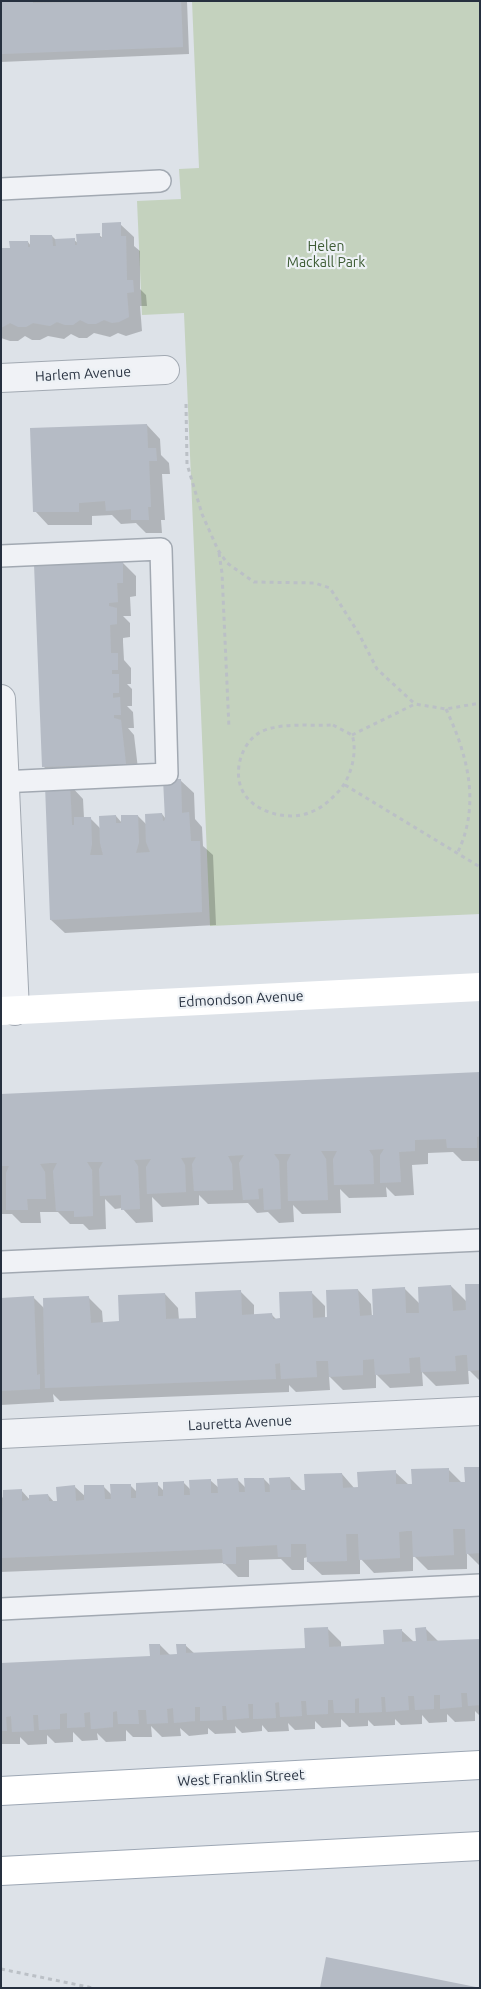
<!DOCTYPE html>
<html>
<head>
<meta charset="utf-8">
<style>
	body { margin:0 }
	#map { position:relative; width:481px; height:1989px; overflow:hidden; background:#dde2e8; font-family:Ubuntu,sans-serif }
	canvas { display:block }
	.frame { position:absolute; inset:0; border:2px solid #26303f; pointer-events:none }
</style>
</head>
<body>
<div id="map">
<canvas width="481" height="1989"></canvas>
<div class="frame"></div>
</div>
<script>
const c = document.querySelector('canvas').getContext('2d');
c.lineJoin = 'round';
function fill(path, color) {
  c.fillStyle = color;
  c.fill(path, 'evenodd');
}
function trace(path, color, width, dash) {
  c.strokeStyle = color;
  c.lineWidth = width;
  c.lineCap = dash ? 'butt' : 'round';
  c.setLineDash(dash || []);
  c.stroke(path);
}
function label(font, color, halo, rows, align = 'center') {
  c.font = font + ' Ubuntu,sans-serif';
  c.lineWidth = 4.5;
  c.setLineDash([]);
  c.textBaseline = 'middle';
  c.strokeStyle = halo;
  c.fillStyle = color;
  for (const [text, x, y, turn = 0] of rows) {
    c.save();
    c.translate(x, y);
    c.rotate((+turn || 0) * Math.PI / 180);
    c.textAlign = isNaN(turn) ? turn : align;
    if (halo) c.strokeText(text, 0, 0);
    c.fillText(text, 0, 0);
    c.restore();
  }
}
fill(new Path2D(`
	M192,1H480V914L210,926L184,313L142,315L137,201L181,199L179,169L199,168Z`), '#c4d2be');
fill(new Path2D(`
	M1,1H187L189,54L1,62Z
	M120,224L134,237V246L140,251V289L146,295L147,306H140L142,331L126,336L118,333L110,337L94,333L87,338H79L71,334L64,339L48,336L40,340H32L25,336L18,341H10L1,338V250L11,249L28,242L31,246L52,236L57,241L74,240L78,243L99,235L104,239Z
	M147,425L160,439L161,455L169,463L170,474H162L165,520H161L162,533H146L136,523L121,524L112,515L92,516V525H48L35,511Z
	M122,562L136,576V596L130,597L131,616H123L130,623V637L123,638V642L124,660L131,668V684H127L132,689V706H127L133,712L134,728H128L134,735L139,777L57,780L44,767Z
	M180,780L194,793L195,819L202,827L203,846L213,855L216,925L65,933L51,920L70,785L83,799L84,818H90L100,828L116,816L122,823L138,816L147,825L162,814L166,819Z
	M480,1073V1161H462L453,1152L428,1153V1164L412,1165L414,1195L395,1196L386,1187L387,1197L349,1198L340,1189L341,1213L302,1214L293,1205L294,1222L279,1223L268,1212L257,1213L248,1203L208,1204L199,1195V1205L162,1207L152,1197L153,1222L136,1223L122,1208L115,1209L105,1199L106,1229L89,1230L83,1224H70L58,1212H40L41,1223H21L12,1214H1V1095Z
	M480,1285V1381L468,1369L469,1384L436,1386L422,1372L423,1386L390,1388L376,1374V1388L343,1390L329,1376L330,1390L296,1392L289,1385V1392L60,1401L53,1394L54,1402L1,1405V1299L33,1297L44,1308L89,1298L102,1311L103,1323H121L165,1294L178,1308L179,1320L197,1319L240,1291L254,1305V1315H272L277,1320L281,1319L311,1292L325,1306V1318H328L358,1290L371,1304L372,1317L405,1289L420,1304L451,1286L467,1302Z
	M480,1468V1566L467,1553V1569L428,1570L413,1555V1571L374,1573L360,1558V1574L322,1575L308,1562V1557L304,1558V1570H292L281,1559L249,1560V1577H238L224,1563L1,1572V1496L5,1500L21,1490L30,1500L48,1495L54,1502H58L75,1487L86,1497L103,1486L112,1495L130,1485L137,1492L157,1484L164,1491L183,1482L191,1490L210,1480L219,1488L237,1479L246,1488L264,1479L271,1486L290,1478L303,1491L342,1474L355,1489L395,1472L409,1485L448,1469L462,1483H466Z
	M327,1628L341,1642V1647L385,1645L401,1630L414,1642H418L425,1628L439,1642L480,1640V1716L475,1711V1721L455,1722L447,1714V1722L429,1723L422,1715V1724L401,1725L395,1719V1725L374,1726L368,1720V1726L349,1727L341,1719V1727L322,1728L315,1721V1729L295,1730L288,1723L289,1731L268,1732L262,1725V1731L242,1733L235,1726L236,1733L215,1734L208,1728V1734L189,1736L180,1728L181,1736L162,1737L151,1726L152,1737H133L126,1730V1741L106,1742L97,1733L98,1740L82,1741L73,1732V1742L55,1743L47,1735V1744L28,1745L20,1737V1744H1V1664L151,1657L160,1645L171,1656H178L185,1645L195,1654L306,1649Z`), '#0003');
fill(new Path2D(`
	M1,1H33V3L181,1L183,47L1,54Z
	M121,222V236H126L127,280H133L134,292L127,293L129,317L119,322L112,323L104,320L96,324H88L80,320L73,325H65L57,322L50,326L33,323L26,327H18L10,323L1,328V248H10L9,241H28V247H30V235H52L53,246H56L55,239L75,238V245H77L76,234L100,233V238H102V223Z
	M147,424L148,448H156L157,461H149L151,507H148L149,520H131V509L106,511L105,501L79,503V512H33L30,428Z
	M123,561V583H117L118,602L109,603V606L117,608V624L110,625L111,653H118V670H112V674H119V693H113V698L120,697L121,715H114V718L121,720L126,764L42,767L34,564Z
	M163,779H181L182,813L189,812L191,841H200L202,912L50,920L45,785L70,784L72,825H74V817H91L92,844L90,855H103L100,843L99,816L116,815V823H121V815H138L139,842L136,853L150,852L146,842L145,814L162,813L163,821L165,820Z
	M480,1072V1136L477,1137V1148H447L446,1139L415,1140V1151L399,1152L401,1182L380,1183V1155L384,1149L369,1150L373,1156L374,1184L334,1185L333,1159L337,1151H321L326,1159L328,1200L288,1201L287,1162L291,1154H274L279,1161L281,1209L264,1210L263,1188L258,1189L259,1199L243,1200L239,1163L244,1155L228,1156L232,1164L233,1190L194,1191L192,1164L196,1157L181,1158L185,1165L186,1192L147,1194L146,1167L151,1159L134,1160L138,1166L140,1209L121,1210V1195L100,1196L99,1169L103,1162H87L92,1170L93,1216L74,1217V1211H56L53,1171L57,1163H49L40,1164L45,1172L46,1199H27L28,1210H6V1173L9,1166H1V1094Z
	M465,1284H480V1370L468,1371L467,1355H462L455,1356L456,1371L421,1372L420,1357L409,1358L410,1373L375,1375L374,1359L363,1360V1375L329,1377L328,1361H316L317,1377L281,1379L280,1363L275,1364L276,1379L45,1388L43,1298L89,1296L91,1323L119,1321L118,1295L165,1293L166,1319L196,1318L195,1292L241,1290L242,1315L272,1313L273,1319L280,1318L279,1292L312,1291L313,1318L327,1317L326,1290L358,1289L360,1316L373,1315L372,1289L405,1287L406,1313H419L418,1287L451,1285L453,1311L466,1310Z
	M34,1296L37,1375L40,1374V1389L1,1391V1298Z
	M464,1467H480V1553L466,1554L465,1529H453L454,1555L413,1557L412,1531H406L399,1532L400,1558L359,1560L358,1534H346L347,1561L307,1562L306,1544H291V1557H278L277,1545L236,1547V1564H223L222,1549L1,1558L3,1490L22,1489V1501L29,1500V1495L48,1494L49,1501H57L56,1487L75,1485L76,1501L84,1500V1485H104L105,1499H111L110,1484H131V1498H136V1483L158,1482V1496H163V1482L184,1481V1495H190L189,1480L211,1479V1493H218L217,1479L238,1478L239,1492H245L244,1478H264L265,1492H270L269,1478L290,1477L291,1490H305L304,1474L342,1473L343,1488L358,1487L357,1472L396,1470V1484H412L411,1469L449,1468V1482H465Z
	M328,1627L329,1647L384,1644L383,1630L402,1629V1642L416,1641L415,1628L426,1627L427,1641L480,1639V1705L468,1706L467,1693H461L462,1707L440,1709V1695H434V1709L415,1710L414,1696H408L409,1710L386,1712L385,1697H381L382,1712L359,1713V1698L355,1699V1713H334L333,1700H328V1714L307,1715L306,1701H301L302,1716L280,1717L279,1702L275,1703L276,1718L253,1719V1704H248L249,1718L227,1720L226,1706H222L223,1720L200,1721V1707H195V1721L174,1723L173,1708L167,1709L168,1723L147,1724L146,1710H138L139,1724H118L117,1711L113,1712V1727L94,1729H91L90,1712L84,1713L85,1727L67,1728V1713L60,1714V1729L40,1730H39L38,1715H33L34,1731L12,1732L11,1716L6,1717L7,1731H1V1663L150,1656L149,1644H160V1655L177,1654L176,1644H186V1653L305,1648L304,1628Z
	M326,1957L476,1987V1988H320Z`), '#b5bbc5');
const service = new Path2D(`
	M1,189L160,181
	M1,556L161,549L167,774L1,782
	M1,1262L480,1240
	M1,1609L480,1585`);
const minor = new Path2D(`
	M1,378L165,370
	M1,699L15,1011
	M1,1434L480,1411`);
const primary = new Path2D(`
	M1,1791L480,1765
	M1,1871L480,1846`);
trace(service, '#a2a9b2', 24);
trace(minor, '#a2a9b2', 30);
trace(primary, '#9da7b4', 30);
trace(new Path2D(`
	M186,404L187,464L202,514L218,550L227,563L254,582L315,583L330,588L359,634L377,669L415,704
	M219,553L222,573L229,728
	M446,709C468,756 481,805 457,854
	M333,725L352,735C358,751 351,779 338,792C330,800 322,808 311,812C291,821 258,814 245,795C230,774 242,736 268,729C288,723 312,726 333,725Z
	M352,735L415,704L446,709L480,703
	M345,785L480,867
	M1,1969L93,1988`), '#bbc0c6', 3, [4, 4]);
trace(service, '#f0f2f6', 21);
trace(minor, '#f0f2f6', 28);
trace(new Path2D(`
	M1,1011L480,987`), '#fff', 28);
trace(primary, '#fff', 28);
label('14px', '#3c5b33', '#edf1f5', [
	["Helen",326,246],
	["Mackall Park",326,262]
]);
label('14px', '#26303f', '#edf1f5', [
	["Harlem Avenue",83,374,-3],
	["Edmondson Avenue",241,999,-3],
	["Lauretta Avenue",240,1423,-3],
	["West Franklin Street",241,1778,-3]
]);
</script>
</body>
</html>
